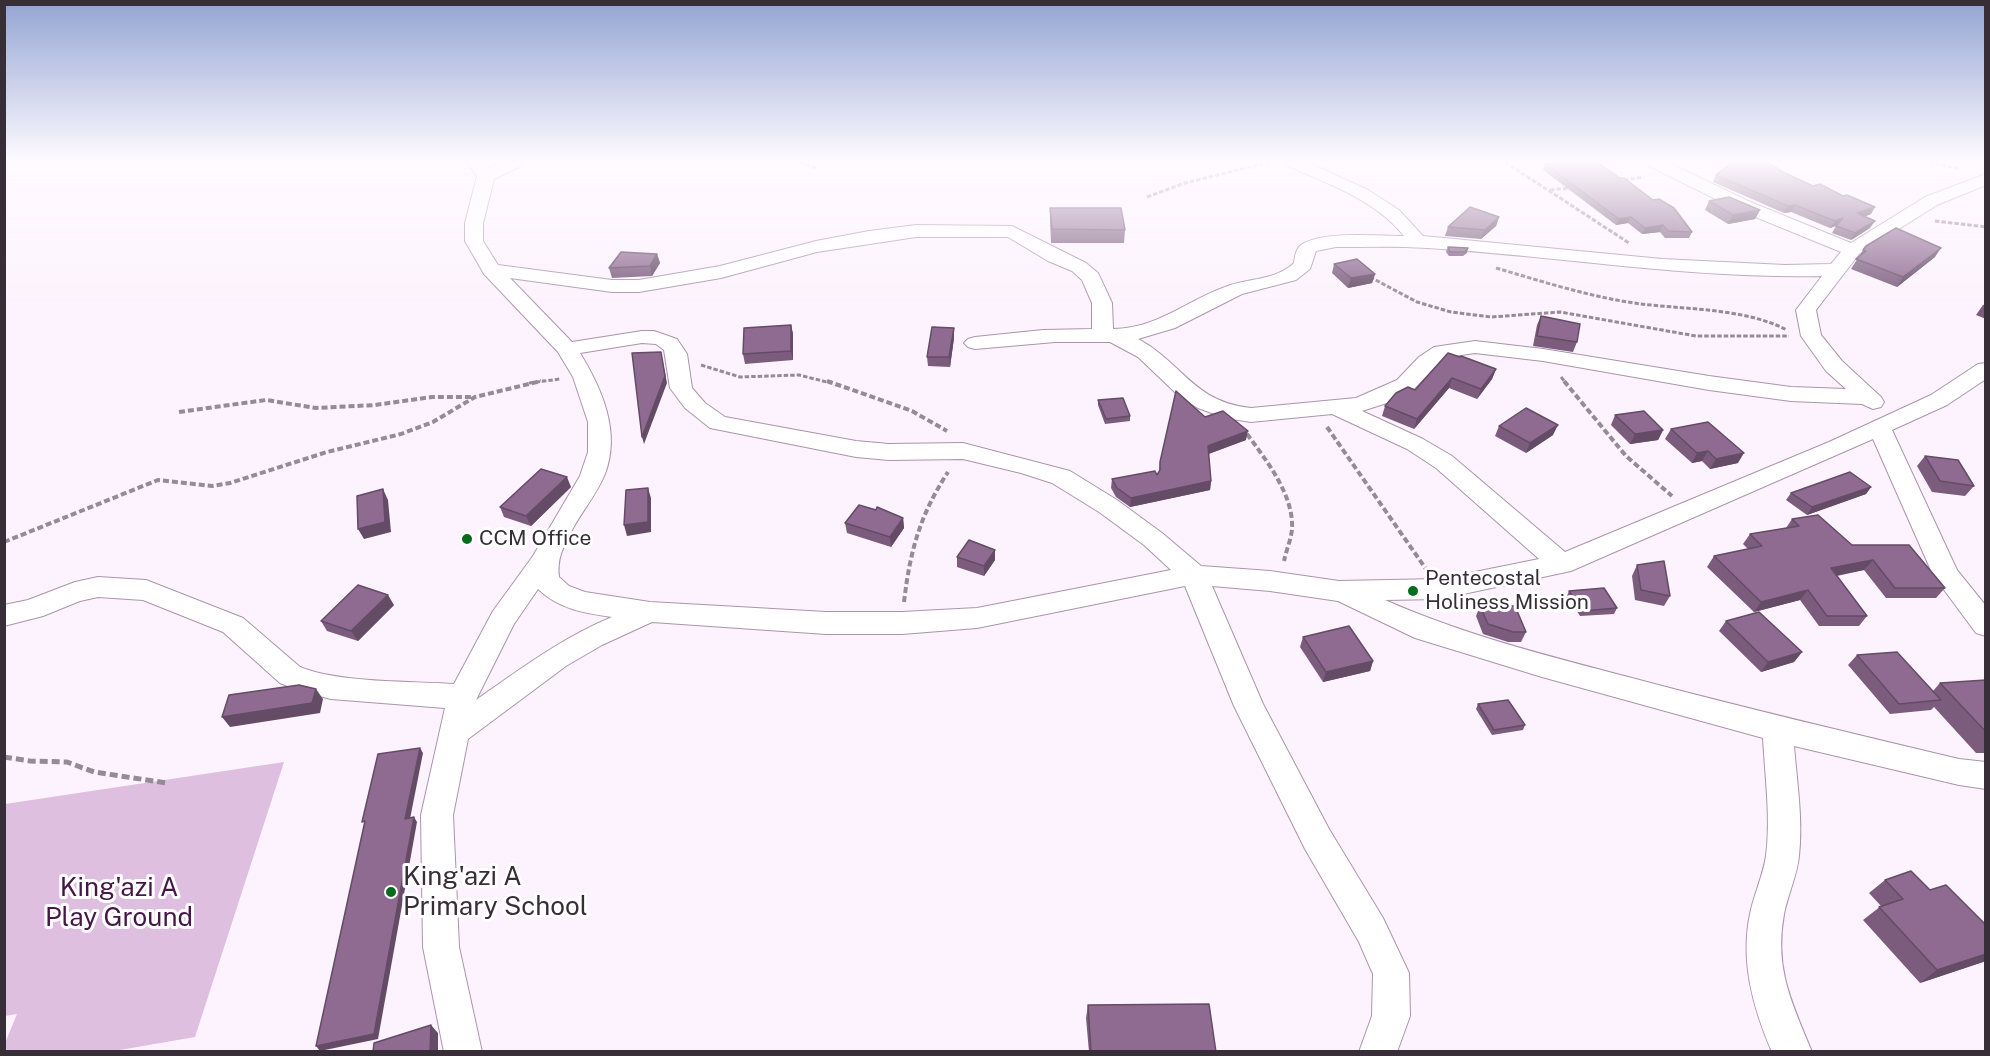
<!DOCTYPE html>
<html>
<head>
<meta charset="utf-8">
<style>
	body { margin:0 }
	#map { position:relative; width:1990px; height:1056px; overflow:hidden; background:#fdf3fe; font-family:"Public Sans",sans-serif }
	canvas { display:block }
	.frame { position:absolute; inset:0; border:6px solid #382e38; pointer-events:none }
</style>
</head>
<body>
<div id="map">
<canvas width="1990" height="1056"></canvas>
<div class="frame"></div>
</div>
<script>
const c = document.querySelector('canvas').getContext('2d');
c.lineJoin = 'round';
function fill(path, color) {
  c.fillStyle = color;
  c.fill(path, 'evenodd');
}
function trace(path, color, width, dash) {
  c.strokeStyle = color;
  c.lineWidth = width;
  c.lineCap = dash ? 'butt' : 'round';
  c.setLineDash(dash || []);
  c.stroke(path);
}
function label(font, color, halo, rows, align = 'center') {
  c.font = font + ' "Public Sans",sans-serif';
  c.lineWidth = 6;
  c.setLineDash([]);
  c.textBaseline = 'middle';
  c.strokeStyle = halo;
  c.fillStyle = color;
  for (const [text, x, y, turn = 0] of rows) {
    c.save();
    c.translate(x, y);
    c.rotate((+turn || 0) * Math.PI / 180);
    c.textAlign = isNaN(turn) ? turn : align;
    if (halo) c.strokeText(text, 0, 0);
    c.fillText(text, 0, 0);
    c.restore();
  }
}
fill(new Path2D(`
	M284,762L195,1037L114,1051H5V1043L17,1014L5,1016V804Z`), '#debfdf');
const street = new Path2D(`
	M467,162H483L489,168L503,162H523L521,166L494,179L483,223V241L498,265L612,280H639L720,266L816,241L869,231L916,225L1012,226L1086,263L1098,273L1112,303L1113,329C1158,328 1184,302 1225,287C1247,278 1275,281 1294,263C1295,255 1296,247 1304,243C1328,231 1377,236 1404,236C1376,200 1328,184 1288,166L1286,162H1307L1368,190L1399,210L1423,236L1662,259L1785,265L1831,264L1841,252L1736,209L1649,166L1647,162H1667L1748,201L1851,243L1925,197L1986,174V185L1937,205L1859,254L1816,310L1821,335L1842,361L1881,397L1884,402L1881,407L1873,409L1862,404L1791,401L1709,390L1543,361L1475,353L1448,357L1435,367L1413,390L1390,402L1362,411L1423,439L1452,456L1565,552L1829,442L1931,395L1978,364L1986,363V379L1947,405L1892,430L1957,570L1986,606V636L1976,633L1933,575L1873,439L1571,571L1440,599L1385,600C1464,635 1548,656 1632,678C1740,707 1850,733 1959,759L1986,762V789L1959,785L1794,746C1797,782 1803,820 1799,856C1797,876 1788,894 1784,914C1774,969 1792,1003 1812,1052H1772C1753,1008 1740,961 1750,914C1754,894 1763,876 1766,856C1771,818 1765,777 1763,738L1542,677L1415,638L1338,601L1270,591L1212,586L1263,704L1329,829L1383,918L1409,973L1410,1016L1397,1052H1359L1372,1016L1373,974L1359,942L1305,849L1234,706L1185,586L977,628L902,634H826L652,622L602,645L566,666L468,739L453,815L459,947L482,1052H444L423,947L421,815L445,708L331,699L297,690L280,683L223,632L143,600L98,597L80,601L43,616L4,626V605L28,600L75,582L98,577L146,580L243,618L300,667C339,683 410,681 454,684L493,611L533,556L580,476L588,452V422L573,377L558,352L484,274L465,241V223L477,176ZM916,237H1008L1048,261L1072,271L1082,280L1092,303V329L1043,330L975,337L968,339L964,343L968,347L975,349L1055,342H1110L1138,357L1180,397L1198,408L1225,418L1251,422L1332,414L1407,449L1436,468L1539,559L1440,579L1339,581L1270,571L1201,566L1162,533L1117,500L1070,471L963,443L889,444L856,441L725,417L705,403L692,388L687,354L677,339L654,331H642L572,342L510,278L612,292H639L721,278L817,252ZM1336,247C1366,247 1397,246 1427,248C1559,256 1689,279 1822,276L1796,310L1801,336L1826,371L1846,389L1791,387L1709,376L1543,349L1475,341L1434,347L1419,357L1397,380L1356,398L1251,408C1193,402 1183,363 1138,339L1175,328L1242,294L1296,280L1310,269L1316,251ZM642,343L656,344L664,350L670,388L685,408L710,428L856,457L889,460L963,459L1021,473L1052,483L1099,512L1144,545L1171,570L977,608L902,612H826L650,602L585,592L569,586L559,577C557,557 563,548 572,530C582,511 597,494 605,474C621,432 602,389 580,353ZM538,589C559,609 584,613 612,617C562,638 520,669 476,700L514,624Z`);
trace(street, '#ab94ab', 2);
trace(new Path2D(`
	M800,162L816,168
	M1505,162L1629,243
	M1929,162L1961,169
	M1624,180L1644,177
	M1550,190L1569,188
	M1147,197L1185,183L1269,162
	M1935,221L1986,227
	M1496,268C1541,281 1587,296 1634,303C1683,310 1742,307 1787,330
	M1370,277L1417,302L1451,312L1491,317L1560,312L1696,336H1789
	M701,365L740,377L799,375L831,383
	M1561,377L1566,383
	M529,383L560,379`), '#958b95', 3, [4.5, 2]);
trace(new Path2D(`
	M827,381L912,411L947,431
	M1564,381L1626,456L1672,496
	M179,412L266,400L316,408L375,405L432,397H474
	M1327,427L1426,569
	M1247,434C1266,460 1294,495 1292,529C1291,540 1286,551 1284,561
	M4,542L158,480L212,486L230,483L327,452L401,434L433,422L475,397L541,381
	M904,602C910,551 920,515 948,472`), '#958b95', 4, [6, 3]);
trace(new Path2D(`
	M4,757L30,761L67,762L94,772L167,783`), '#958b95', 5, [8, 4]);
fill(street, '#fff');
fill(new Path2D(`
	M1545,164L1692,232L1689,238H1665L1660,232L1642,234L1628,223L1616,225L1543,170Z
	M1783,172L1871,214L1864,217L1870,228L1851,240L1832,233L1836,226L1830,228L1791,212L1784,213L1713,182L1716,175Z
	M1709,201L1760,210L1755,219L1728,224L1705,210Z
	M1050,208L1125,230L1124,243H1051L1050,221Z
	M1499,217L1496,226L1481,239L1445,236L1448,227Z
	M1448,247L1468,248L1467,253L1463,256H1449L1446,252Z
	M1863,250L1935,257L1897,287L1851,269Z
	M657,254L660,263L652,276L612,278L609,268Z
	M1334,264L1375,274L1372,283L1348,288L1332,273Z
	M1986,304V319L1976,315L1983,305Z
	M1541,316L1577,342L1573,352L1533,346L1537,325Z
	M791,325L793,334V360L745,364L743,354Z
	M954,328V338L950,367L928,366L927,357Z
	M1460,357L1496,369L1492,379L1477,399L1449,388L1414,429L1382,416L1385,406L1415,390Z
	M1098,400L1130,416V421L1105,424L1098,405Z
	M1615,415L1663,430L1658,440L1630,444L1611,425Z
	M1205,417L1246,440L1208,454L1211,481L1210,490L1130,507L1116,497L1111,488L1112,479L1157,475L1159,472L1160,462Z
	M1499,426L1553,435L1526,453L1495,436Z
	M1671,429L1738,463L1710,469L1702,461L1692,463L1665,439Z
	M1925,456L1974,486L1965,496L1932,492L1917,466Z
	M571,487L531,526L504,517L500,507Z
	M1871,487L1866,494L1807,515L1786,500L1791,493Z
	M903,518L904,528L891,547L847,533L845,523Z
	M1792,519L1852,545L1945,588L1936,598H1886L1864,570L1837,576L1867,616L1859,626H1819L1800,600L1754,612L1707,567L1714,556L1748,549L1743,544L1750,534L1786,528Z
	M957,557L995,560L984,576L957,567Z
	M1637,565L1670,596L1664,606L1635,600L1632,576Z
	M1569,591L1617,608L1614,614L1580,616L1567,596Z
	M394,605L358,641L327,631L321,621Z
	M1480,606L1526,632L1521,642H1508L1483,634L1476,616Z
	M1726,621L1802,652L1794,662L1761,672L1719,631Z
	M1303,637L1373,661L1370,671L1323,682L1300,647Z
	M1857,655L1933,691L1940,683L1986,680V754L1984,753H1976L1934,707L1931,710L1890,714L1848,665Z
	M1478,704L1525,725L1523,730L1492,735L1476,709Z
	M1885,880L1930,890L1986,961L1920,983L1863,920L1881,906L1869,893Z
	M1088,1005L1216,1052H1089L1086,1018Z`), '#7b5c7d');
fill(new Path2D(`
	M1795,205L1791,212L1784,213L1788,206Z
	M1875,207L1871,214L1853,221L1857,213Z
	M1760,210L1755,219L1728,224L1733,215Z
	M1499,217L1496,226L1481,239L1485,230Z
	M1631,217L1628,223L1616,225L1619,219Z
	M1843,218L1838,225L1830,228L1835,221Z
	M1875,221L1870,228L1851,240L1855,233Z
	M1663,225L1660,232L1642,234L1645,228Z
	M1941,248L1935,257L1897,287L1903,277Z
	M657,254L660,263L652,276L650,266Z
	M1375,274L1372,283L1348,288L1351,278Z
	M791,325L793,334V360L791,351Z
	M954,328V338L950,367L949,357Z
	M661,352L667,383L644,444L642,437Z
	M1496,369L1492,379L1477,399L1481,389Z
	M1452,378L1449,388L1414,429L1417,419Z
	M1558,425L1553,435L1526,453L1530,443Z
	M1663,430L1658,440L1630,444L1635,434Z
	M1248,431L1246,440L1206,455L1208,446Z
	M1708,451L1702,461L1692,463L1697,453Z
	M1744,453L1738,463L1710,469L1716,459Z
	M567,477L571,487L531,526L526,516Z
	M1211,481L1210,490L1130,507L1131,498Z
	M1871,487L1866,494L1807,515L1812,507Z
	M648,488L651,498V532L627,536L624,525Z
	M383,489L388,500L391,532L364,539L358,529Z
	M903,518L904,528L891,547L890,537Z
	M995,550V560L984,576V566Z
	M1873,560L1864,570L1823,578L1831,568Z
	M1808,590L1800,600L1754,612L1761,602Z
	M388,595L394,605L358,641L351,631Z
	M1802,652L1794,662L1761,672L1768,662Z
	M1373,661L1370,671L1323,682L1326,672Z
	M316,689L323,699L320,713L230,727L222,717Z
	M420,748L423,753L409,824L405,819Z
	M414,817L417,822L378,1039L320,1051L316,1046Z
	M1986,954V961L1920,983L1937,970Z
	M431,1025L438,1033V1052H430Z`), '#644b66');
const building = new Path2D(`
	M1568,162H1597L1620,178H1624L1653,200L1659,199L1674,208L1692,232L1668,231L1663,225L1645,228L1631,217L1619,219L1545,164Z
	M1732,162H1767L1783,172L1813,186L1820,184L1843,196L1847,195L1875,207L1857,213L1875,221L1855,233L1836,226L1843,218L1835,221L1795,205L1788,206L1716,175Z
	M1729,197L1760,210L1733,215L1709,201Z
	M1470,207L1499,217L1485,230L1448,227Z
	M1050,208H1121L1125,230L1052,229Z
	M1896,228L1941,248L1903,277L1856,259L1866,251L1863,250L1866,246Z
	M1448,247L1468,248L1465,252H1450Z
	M621,252L657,254L650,266L609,268Z
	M1357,259L1375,274L1351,278L1334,264Z
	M1541,316L1580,324L1577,342L1537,336Z
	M791,325V351L743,354L744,328Z
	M932,327L954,328L949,357H927Z
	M661,352L665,376L642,437L632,353Z
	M1448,353L1460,357L1461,356L1496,369L1481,389L1452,378L1417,419L1385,406L1396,393L1408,387L1415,390Z
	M1176,391L1205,417L1223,411L1248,431L1208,446L1211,481L1131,498L1117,488L1112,479L1155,471L1157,475L1160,470V462Z
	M1123,398L1130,416L1106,419L1098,400Z
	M1526,408L1558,425L1530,443L1499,426Z
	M1644,411L1663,430L1635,434L1615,415Z
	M1708,422L1744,453L1716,459L1708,451L1697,453L1671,429Z
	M1925,456L1958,460L1974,486L1940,481Z
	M541,469L567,477L526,516L500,507Z
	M1850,472L1871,487L1812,507L1791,493Z
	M648,488V522L624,525L626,490Z
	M383,489L385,522L358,529L357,496Z
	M859,505L876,510L877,507L903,518L890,537L845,523Z
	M1818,515L1852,545H1909L1945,588H1895L1873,560L1831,568L1867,616H1827L1808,590L1761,602L1714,556L1762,546L1750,534L1799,526L1792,519Z
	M969,540L995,550L984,566L957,557Z
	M1664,561L1670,596L1641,590L1637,565Z
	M358,585L388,595L351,631L321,621Z
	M1604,588L1617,608L1583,611L1569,591Z
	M1480,606H1515L1526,632H1513L1488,624Z
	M1759,612L1802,652L1768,662L1726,621Z
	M1349,626L1373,661L1326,672L1303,637Z
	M1897,652L1941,700L1899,704L1857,655Z
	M1986,680V732L1940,683Z
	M299,685L316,689L312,703L222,717L229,695Z
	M1508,700L1525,725L1494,730L1478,704Z
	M420,748L405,819L414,817L374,1034L316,1046L365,821L362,822L378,754Z
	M1911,871L1930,890L1946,885L1986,925V954L1937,970L1879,907L1903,899L1885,880Z
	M1209,1004L1216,1052H1091L1088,1005Z
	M431,1025L430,1052H373L374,1043Z`);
fill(building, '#8f6b91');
trace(building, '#644b66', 1.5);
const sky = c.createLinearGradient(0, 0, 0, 309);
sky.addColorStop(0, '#93a4d3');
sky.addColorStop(0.52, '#fefaff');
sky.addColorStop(1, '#fefaff00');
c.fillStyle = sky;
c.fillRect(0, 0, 1990, 309);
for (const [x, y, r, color] of [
	[467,539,6,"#046d1c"],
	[1413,591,6,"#046d1c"],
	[391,892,6,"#046d1c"]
]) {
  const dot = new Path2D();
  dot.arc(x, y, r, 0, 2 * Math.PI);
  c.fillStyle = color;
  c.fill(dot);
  trace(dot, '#fff', 2);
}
label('21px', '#382e38', '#fff', [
	["CCM Office",479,539],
	["Pentecostal",1425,579],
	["Holiness Mission",1425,603]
], 'left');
label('26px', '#382e38', '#fff', [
	["King'azi A",403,877],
	["Primary School",403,907]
], 'left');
label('26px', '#451648', '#fff', [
	["King'azi A",119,888],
	["Play Ground",119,918]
]);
</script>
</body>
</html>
